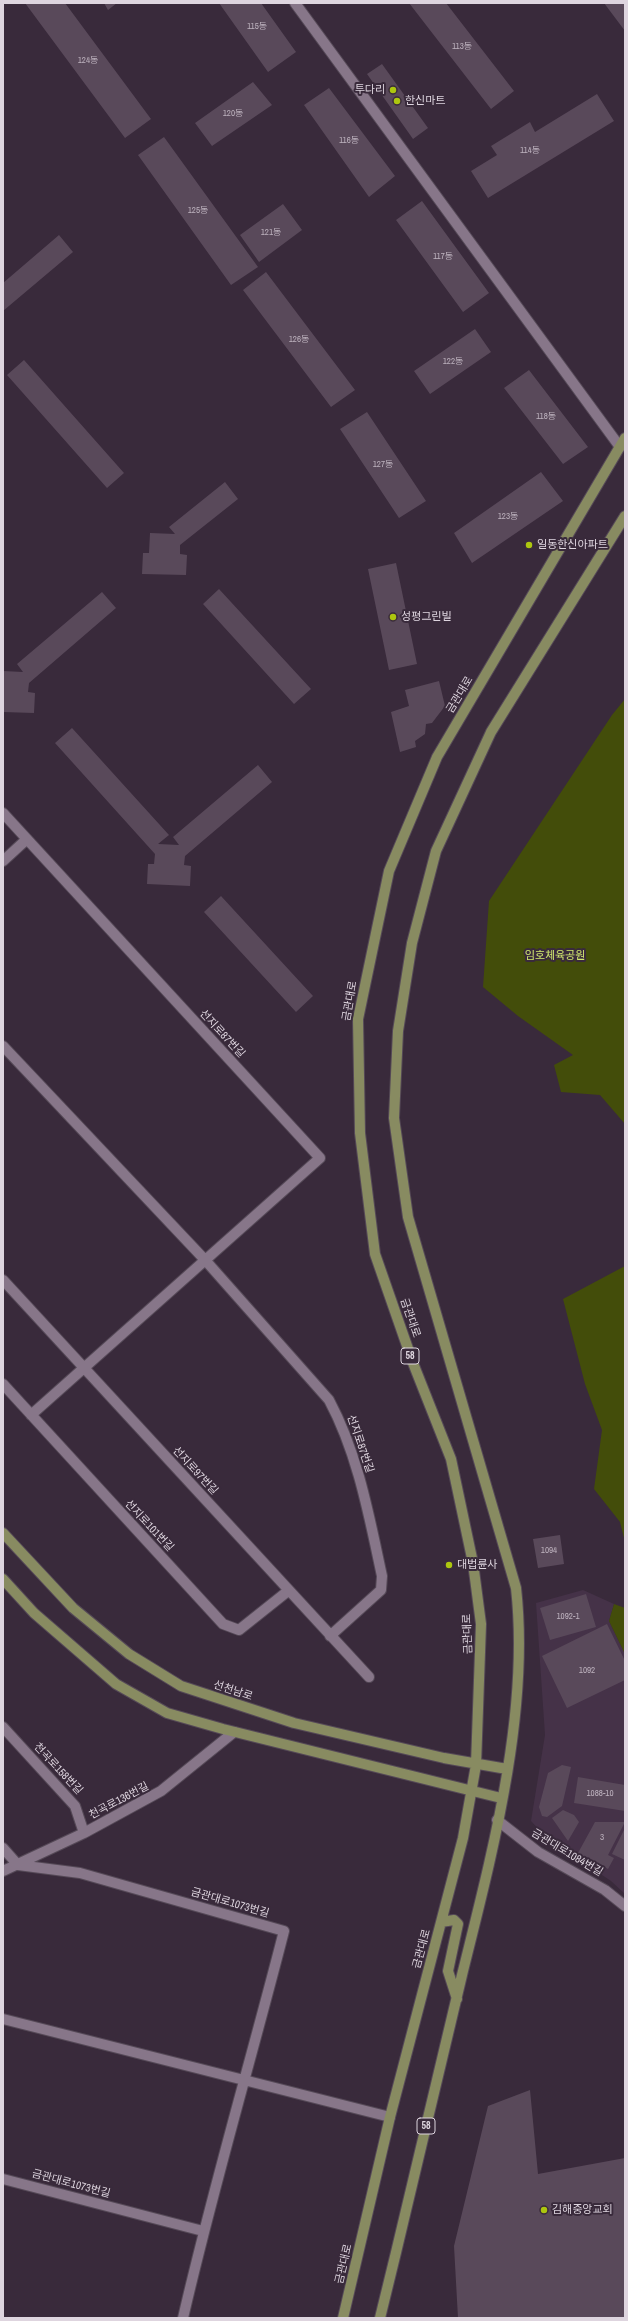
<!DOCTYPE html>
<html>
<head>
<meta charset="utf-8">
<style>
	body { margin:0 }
	#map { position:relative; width:628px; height:2321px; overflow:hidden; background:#392a3b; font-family:"Archivo Narrow",sans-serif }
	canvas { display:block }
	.frame { position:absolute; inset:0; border:4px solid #ded5df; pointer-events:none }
</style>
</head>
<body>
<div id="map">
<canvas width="628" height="2321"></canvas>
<div class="frame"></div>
</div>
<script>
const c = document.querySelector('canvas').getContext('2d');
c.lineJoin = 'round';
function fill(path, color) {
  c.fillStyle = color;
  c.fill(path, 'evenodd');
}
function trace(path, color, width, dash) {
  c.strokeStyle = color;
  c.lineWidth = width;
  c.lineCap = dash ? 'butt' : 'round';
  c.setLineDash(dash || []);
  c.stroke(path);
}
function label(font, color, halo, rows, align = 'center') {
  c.font = font + ' "Archivo Narrow","Noto Sans KR",sans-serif';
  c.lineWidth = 4;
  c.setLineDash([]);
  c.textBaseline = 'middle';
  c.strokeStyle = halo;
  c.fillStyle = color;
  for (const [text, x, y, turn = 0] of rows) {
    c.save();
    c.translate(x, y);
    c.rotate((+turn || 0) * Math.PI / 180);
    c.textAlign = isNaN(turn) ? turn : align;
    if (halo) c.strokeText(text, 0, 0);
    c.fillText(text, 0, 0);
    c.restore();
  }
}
fill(new Path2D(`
	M583,1590L614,1604L609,1621L625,1654V1894L611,1881L548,1839L531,1821L545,1735L536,1603Z`), '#453248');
fill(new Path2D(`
	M625,699V1124L600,1095L561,1092L554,1065L573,1055L518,1016L483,987L489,901L612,715Z
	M625,1266V1542L620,1522L594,1489L602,1430L585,1384L563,1299Z
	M614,1604L625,1608V1654L609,1621Z`), '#434d0a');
fill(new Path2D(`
	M25,3H65L151,119L125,138Z
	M104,3H117L108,10Z
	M219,3H261L296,52L268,72Z
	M409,3H446L514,91L491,109Z
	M604,3H625V31Z
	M382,64L428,128L413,139L367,74Z
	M253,82L272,105L212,146L195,123Z
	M329,88L395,176L369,197L304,105Z
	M597,94L614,121L488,198L471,171L497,155L491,146L530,122L535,132Z
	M164,137L258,267L231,285L138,155Z
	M422,201L489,293L463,312L396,220Z
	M283,204L302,230L259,262L240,235Z
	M59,235L73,252L3,311V283Z
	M266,272L355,390L331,407L243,290Z
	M475,329L491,352L430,394L414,371Z
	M24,360L124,473L107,488L7,375Z
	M529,370L588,447L563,464L504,388Z
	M367,412L426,501L399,518L340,429Z
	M541,472L563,501L472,563L454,533Z
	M225,482L238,499L180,545V554L187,555L186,575L142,574L143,553H149L150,533L175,534L169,527Z
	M396,563L417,664L389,670L368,569Z
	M219,589L311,689L294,704L203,604Z
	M102,592L116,608L29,683L28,692L35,693L34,713L3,712V671L23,672L17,664Z
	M439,681L445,706L432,723L426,724L425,734L415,741L416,747L400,752L391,712L409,706L405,690Z
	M72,728L169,835L158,844L179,845L173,837L258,765L272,782L185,856L184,865L191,866L190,886L147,884L148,864H154L155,854L55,743Z
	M221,896L313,996L296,1012L204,912Z
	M560,1535L564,1564L538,1568L533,1539Z
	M586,1594L596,1627L550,1640L540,1608Z
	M607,1624L625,1661V1680L567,1708L542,1656Z
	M562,1765L571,1767L562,1806L547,1817L542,1816L539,1807L548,1773Z
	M578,1777L625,1785V1811L574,1803Z
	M563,1810L574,1815L579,1822L568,1841L552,1818Z
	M595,1822H625L608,1855L614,1858L608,1869L578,1853Z
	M625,1828V1860L612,1854Z
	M530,2090L538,2174L625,2158V2318H458L454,2246L488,2106Z`), '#59495a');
const minor = new Path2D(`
	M295,3L620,447
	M3,813L320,1158L31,1415
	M3,861L27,839
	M3,1046L206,1261L329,1400C358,1454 369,1516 382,1576L381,1590L330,1636
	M3,1280L369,1677
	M3,1384L223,1624L239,1630L288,1591
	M3,1727L75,1806L84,1833
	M497,1820L538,1852L605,1890L625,1906
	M3,1848L18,1865L80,1873L284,1931C251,2060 213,2188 183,2318
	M3,1871L84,1833L161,1791L234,1732
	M3,2019L390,2117
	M3,2179L203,2231`);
const major = new Path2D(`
	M3,1533L73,1608L129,1654L181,1686L294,1723L444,1758L507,1769
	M3,1579L34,1613L116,1684L167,1713L223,1729L501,1798
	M441,1922L454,1920L458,1924L448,1971L457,1999
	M343,2318L390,2117L463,1838L476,1765L481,1624L473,1563L451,1459L413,1363L375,1254L360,1133L358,1019L389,871L437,757L625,438
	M380,2318C408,2204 435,2090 462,1975C492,1854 530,1713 516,1588L408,1217L394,1118L398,1031L412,943L436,851L491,732L625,516`);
trace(minor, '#554957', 12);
trace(major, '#554957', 12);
trace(minor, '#877689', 10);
trace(major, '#888b61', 10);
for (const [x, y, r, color] of [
	[393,90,4,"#adc60f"],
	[397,101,4,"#adc60f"],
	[529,545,4,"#adc60f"],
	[393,617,4,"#adc60f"],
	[449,1565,4,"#adc60f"],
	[544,2210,4,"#adc60f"]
]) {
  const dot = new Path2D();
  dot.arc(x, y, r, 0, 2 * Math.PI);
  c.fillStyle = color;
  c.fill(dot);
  trace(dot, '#392a3b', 1.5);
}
label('9px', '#bdb2be', null, [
	["115동",257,27],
	["113동",462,47],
	["124동",88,61],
	["120동",233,114],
	["116동",349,141],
	["114동",530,151],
	["125동",198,211],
	["121동",271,233],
	["117동",443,257],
	["126동",299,340],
	["122동",453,362],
	["118동",546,417],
	["127동",383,465],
	["123동",508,517],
	["1094",549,1551],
	["1092-1",568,1617],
	["1092",587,1671],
	["1088-10",600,1794],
	["3",602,1838]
]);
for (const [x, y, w] of [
	[410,1356,18],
	[426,2126,18]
]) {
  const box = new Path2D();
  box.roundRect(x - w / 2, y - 8, w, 16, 3);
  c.fillStyle = '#392a3b';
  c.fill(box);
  trace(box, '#ded5df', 1);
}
label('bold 10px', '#ded5df', null, [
	["58",410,1356],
	["58",426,2126]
]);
label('11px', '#ded5df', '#392a3b', [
	["투다리",385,90,"right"],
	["한신마트",405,101],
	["일동한신아파트",537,545],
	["성평그린빌",401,617],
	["대법륜사",457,1565],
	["김해중앙교회",552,2210]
], 'left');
label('11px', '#ded5df', '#392a3b', [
	["금관대로",460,695,-59],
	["금관대로",350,1001,-80],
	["선지로87번길",222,1034,47],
	["금관대로",410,1318,71],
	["선지로87번길",360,1444,71],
	["선지로97번길",195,1471,47],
	["선지로101번길",149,1526,47],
	["금관대로",468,1634,-92],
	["선천남로",233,1691,18],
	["천곡로158번길",58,1769,47],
	["천곡로136번길",119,1801,-28],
	["금관대로1084번길",567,1853,31],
	["금관대로1073번길",230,1903,16],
	["금관대로",422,1949,-75],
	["금관대로1073번길",71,2184,15],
	["금관대로",344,2264,-77]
]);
label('11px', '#d1e86f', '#392a3b', [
	["임호체육공원",555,956]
]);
</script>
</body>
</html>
